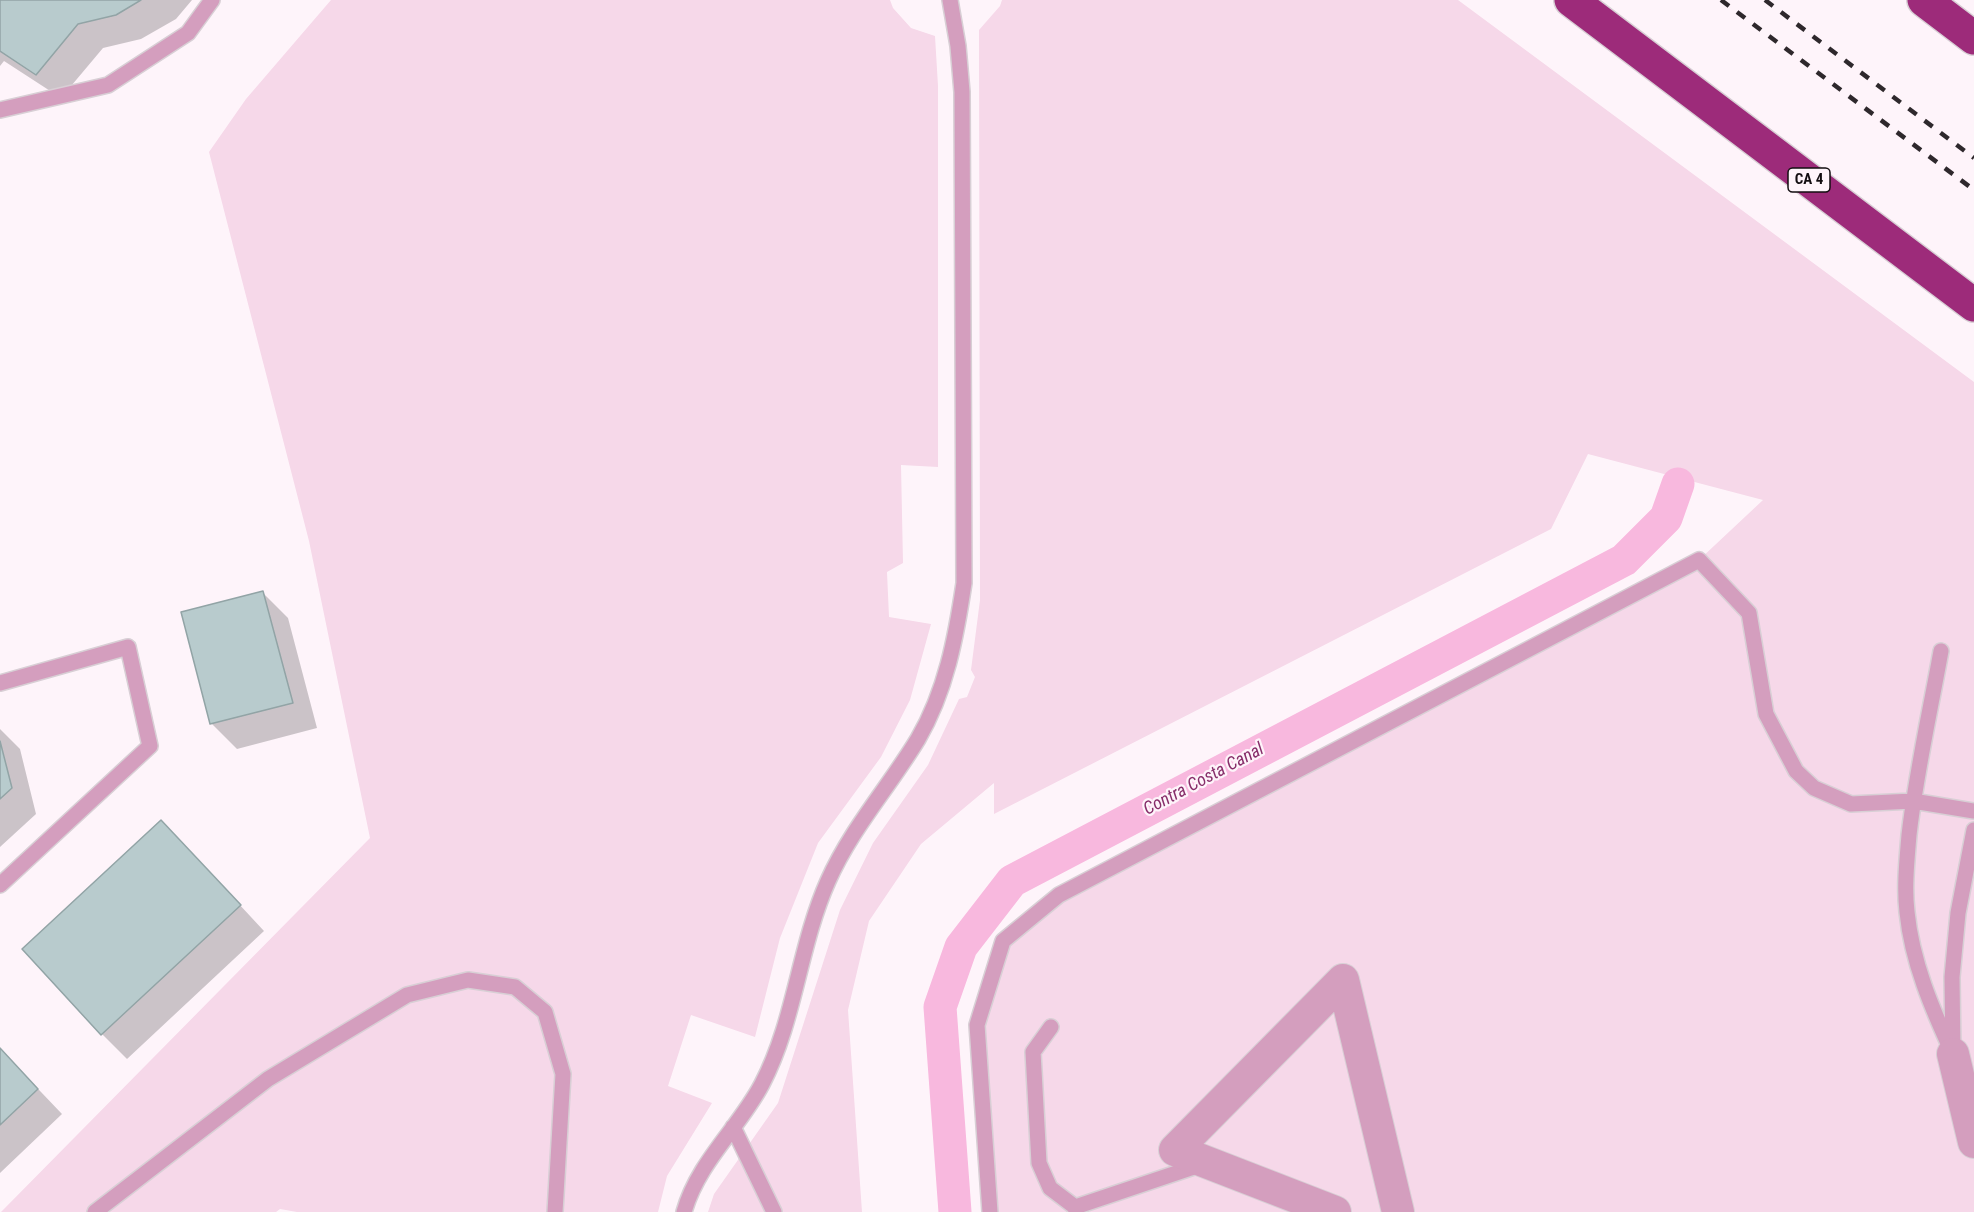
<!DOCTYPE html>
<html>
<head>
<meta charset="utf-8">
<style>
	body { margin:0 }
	canvas { display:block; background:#fef4fa }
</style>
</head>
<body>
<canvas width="1974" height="1212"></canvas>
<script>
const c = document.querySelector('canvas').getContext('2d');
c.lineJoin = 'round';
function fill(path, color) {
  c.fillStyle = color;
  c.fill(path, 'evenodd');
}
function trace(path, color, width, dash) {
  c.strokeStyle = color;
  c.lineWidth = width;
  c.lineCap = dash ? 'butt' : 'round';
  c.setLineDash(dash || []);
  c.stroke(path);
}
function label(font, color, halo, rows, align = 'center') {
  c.font = font + ' "Roboto Condensed",sans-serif';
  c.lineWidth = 4.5;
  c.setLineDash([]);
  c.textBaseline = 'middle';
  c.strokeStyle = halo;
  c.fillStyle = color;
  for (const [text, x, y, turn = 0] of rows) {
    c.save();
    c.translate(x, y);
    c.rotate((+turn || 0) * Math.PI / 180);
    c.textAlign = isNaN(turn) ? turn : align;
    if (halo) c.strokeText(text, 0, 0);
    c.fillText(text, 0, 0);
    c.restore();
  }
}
fill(new Path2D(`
	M331,0H890L893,8L911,28L935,36L938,86V467L901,465L903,563L887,572L889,617L931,624L910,700L881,757L818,843L780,938L755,1037L691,1015L668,1086L712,1103L667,1176L658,1212H297L280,1209L276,1212H1L370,838L309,541L209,152L246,99Z
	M1002,0H1458L1974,382V1212H993L977,1025L1003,941L1059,895L1699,560L1763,500L1588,454L1551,529L994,814V783L921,844L869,921L848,1010L862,1212H708L714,1194L778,1103L840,910L873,843L928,765L959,699L967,697L975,677L971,670L980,600L979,30L1000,6Z`), '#f6d8e9');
fill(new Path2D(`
	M0,0H192L176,19L141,39L103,48L61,98L4,61L0,66Z
	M263,593L288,618L317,728L237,749L212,724L183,613Z
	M0,729L20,749L36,814L0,847Z
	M186,847L264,931L127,1059L102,1034Z
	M0,1049L62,1114L0,1173Z`), '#0003');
trace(new Path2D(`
	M955,1212L940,1007L961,947L1012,881L1624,560L1666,518L1678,484`), '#f8b8de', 33);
const building = new Path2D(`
	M0,0H141L116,15L78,24L36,75L0,51Z
	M263,591L293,703L210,724L181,612Z
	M0,741L12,788L0,799Z
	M161,820L241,905L101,1035L22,949Z
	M0,1048L38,1089L0,1125Z`);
fill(building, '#b8cbcd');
trace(building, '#92a4a6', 1.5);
const lane = new Path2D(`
	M0,110L108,85L188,33L212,0
	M1941,651C1930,712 1916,773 1909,835C1907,860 1904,887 1907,912C1912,962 1932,1009 1953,1054L1952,977L1958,913L1974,830
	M0,683L128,647L150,746L0,885
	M1051,1027L1033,1052L1039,1163L1050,1188L1075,1207L1076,1212
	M733,1127L774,1212
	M1075,1207L1203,1164
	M95,1212L268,1079L407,995L468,980L515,987L545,1012L563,1074L555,1212
	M684,1212C698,1162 739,1128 762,1084C795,1021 799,946 828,881C851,829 889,787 918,739C946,691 956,637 964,583L962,92L958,46L950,0
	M990,1212L977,1025L1003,941L1059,895L1699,560L1749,613L1766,714L1796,771L1814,788L1851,804L1913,801L1974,811`);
const street = new Path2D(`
	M1953,1054L1974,1142
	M1335,1212L1175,1150L1343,980L1398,1212`);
const highway = new Path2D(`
	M1571,0L1974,305
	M1924,0L1974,38`);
trace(lane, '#d8cfd5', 18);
trace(street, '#d8cfd5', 34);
trace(highway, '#d8cfd5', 36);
trace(lane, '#d49ebe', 15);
trace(street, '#d49ebe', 32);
trace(highway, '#9d2b7a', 33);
trace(new Path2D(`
	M1721,0L1974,190
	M1765,0L1974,158`), '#2e282c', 4.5, [10, 10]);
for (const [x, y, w] of [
	[1809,180,42]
]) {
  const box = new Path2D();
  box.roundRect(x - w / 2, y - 12, w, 24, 4.5);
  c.fillStyle = '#fef4fa';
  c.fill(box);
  trace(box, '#130e11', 1.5);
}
label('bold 15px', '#130e11', null, [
	["CA 4",1809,180]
]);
label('italic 18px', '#872e6a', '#fef4fa', [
	["Contra Costa Canal",1204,780,-28]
]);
</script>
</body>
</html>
